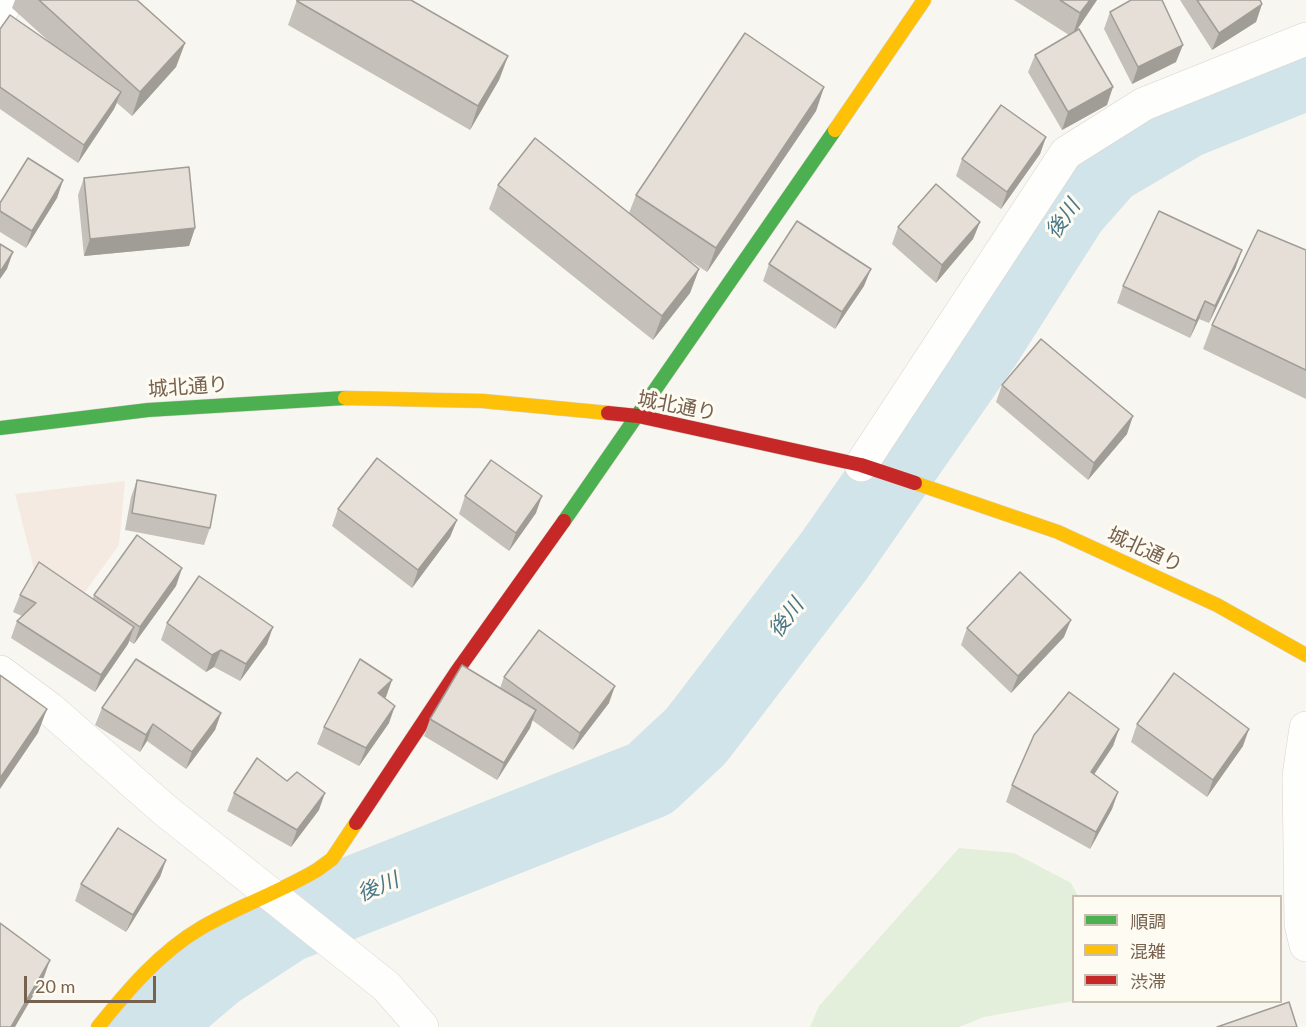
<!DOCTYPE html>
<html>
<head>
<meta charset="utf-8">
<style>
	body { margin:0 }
	#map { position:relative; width:1306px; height:1027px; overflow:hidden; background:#f8f6f0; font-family:Lato,"Noto Sans JP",sans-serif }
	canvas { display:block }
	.legend { position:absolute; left:1072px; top:895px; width:210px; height:108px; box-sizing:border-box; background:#fefbf2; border:2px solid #c8beb1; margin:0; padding:8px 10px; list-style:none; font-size:18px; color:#77624f }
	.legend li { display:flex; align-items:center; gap:12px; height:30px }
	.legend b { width:30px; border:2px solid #c8beb1 }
	.scale { position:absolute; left:24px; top:976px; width:132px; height:27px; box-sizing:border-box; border:3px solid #77624f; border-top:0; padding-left:8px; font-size:18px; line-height:21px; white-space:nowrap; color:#77624f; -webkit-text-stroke:4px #fefbf2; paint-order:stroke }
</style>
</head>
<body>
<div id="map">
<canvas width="1306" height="1027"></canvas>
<ul class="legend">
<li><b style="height:8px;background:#4caf50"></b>順調</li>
<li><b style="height:8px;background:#ffc107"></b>混雑</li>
<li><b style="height:8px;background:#c62828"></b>渋滞</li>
</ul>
<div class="scale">20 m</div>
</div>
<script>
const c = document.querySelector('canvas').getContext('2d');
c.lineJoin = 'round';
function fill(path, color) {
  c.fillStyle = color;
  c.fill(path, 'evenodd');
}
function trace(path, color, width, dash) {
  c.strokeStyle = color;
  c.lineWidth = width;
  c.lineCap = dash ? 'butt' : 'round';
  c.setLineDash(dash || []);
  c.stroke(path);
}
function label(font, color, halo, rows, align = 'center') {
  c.font = font + ' Lato,"Noto Sans JP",sans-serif';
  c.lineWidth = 6;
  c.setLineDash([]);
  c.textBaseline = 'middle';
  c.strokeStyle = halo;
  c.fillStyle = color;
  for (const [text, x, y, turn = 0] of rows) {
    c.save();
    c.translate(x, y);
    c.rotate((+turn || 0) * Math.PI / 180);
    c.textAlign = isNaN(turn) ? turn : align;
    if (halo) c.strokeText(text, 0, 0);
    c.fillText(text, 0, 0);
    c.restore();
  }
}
fill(new Path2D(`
	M125,481L119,545L75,606L36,577L15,494Z`), '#f5eae1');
fill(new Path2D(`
	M959,848L1014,853L1071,883L1078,896H1074L1073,1001L984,1017L959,1027H810L819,1006Z`), '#e4efdb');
trace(new Path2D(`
	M147,1027L214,970L286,923L650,779L696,736L834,556L983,342L1069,207L1106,165L1184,119L1306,70`), '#d1e4e9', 80);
const street = new Path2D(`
	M0,12L8,0
	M861,465L1066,153L1144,104L1306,39
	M0,672L50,709L166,811L386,986L422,1027
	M1306,728L1299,776L1301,924L1306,945`);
const fast = new Path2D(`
	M0,428L148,410L345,398
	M564,521L835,130`);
const slow = new Path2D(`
	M835,130L924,0
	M345,398L483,401L608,413
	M915,483L1058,532L1217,605L1306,655
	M98,1027C128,990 160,952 201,928C239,906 280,892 317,870L332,859L356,823`);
const jam = new Path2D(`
	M608,413L638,416L861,465L915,483
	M356,823L457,671L564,521`);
trace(street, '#d8d3cd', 34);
trace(fast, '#d6d2ca', 15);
trace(slow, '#d6d2ca', 15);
trace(jam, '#d6d2ca', 15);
trace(street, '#fefefd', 33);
trace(fast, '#4caf50', 14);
trace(slow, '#ffc107', 14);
trace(jam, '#c62828', 14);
fill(new Path2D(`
	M15,0H137L185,43L176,67L132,116L117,103L114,109L78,163L0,109V29L54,46L12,8Z
	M297,0L508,56L499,80L470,130L288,25Z
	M1014,0H1097L1076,31L1107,105L1062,130L1028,72L1035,55L1069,35Z
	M1180,0H1260L1262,4L1256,22L1212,50Z
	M1110,12L1176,62L1132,84L1104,29Z
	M824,87L816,111L707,272L680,254L699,269L690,293L653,340L489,209L498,185L629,213L636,195Z
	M1046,137L1040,154L1001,209L956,176L962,159Z
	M84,178L195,228L189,246L84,256L78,195Z
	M63,180L57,198L26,248L0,232V203Z
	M980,222L973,239L936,283L892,244L898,227Z
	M1306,250V399L1203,349L1212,325Z
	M769,264L864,286L835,329L763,281Z
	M1236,267L1209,323L1199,319L1190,338L1117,303L1123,286Z
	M1002,385L1127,434L1088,480L996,402Z
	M137,480L210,528L204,545L125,530L131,497Z
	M465,496L536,513L509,551L459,514Z
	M338,509L457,520L450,537L412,588L332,526Z
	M182,568L176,586L134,644L129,641L128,644L95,692L11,638L17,621L22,616L13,612L20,595L93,598L94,595Z
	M167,623L267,644L240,681L214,667L206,672L161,640Z
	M967,628L1064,637L1011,693L961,645Z
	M504,677L609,703L573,750L532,720L530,728L497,780L424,736L430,719L500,688Z
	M392,680L385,698L389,723L359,766L317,744L324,727Z
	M102,708L221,713L215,730L186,769L147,741L140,752L95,725Z
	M1137,724L1243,746L1207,797L1131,742Z
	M1119,729L1113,746L1094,775L1118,792L1112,809L1090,849L1006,802L1012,785Z
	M234,793L319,810L291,847L227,811Z
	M166,860L160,877L126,932L75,901L81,884Z`), '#c5c0b9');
fill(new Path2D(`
	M1090,0H1097L1072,37L1080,13Z
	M1262,4L1256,22L1212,50L1219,33Z
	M185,43L176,67L132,116L140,92Z
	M1183,45L1176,62L1132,84L1138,67Z
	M508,56L499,80L470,130L478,106Z
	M824,87L816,111L707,272L716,248Z
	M1113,87L1107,105L1062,130L1068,112Z
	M121,92L114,109L78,163L84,145Z
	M1046,137L1040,154L1001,209L1007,192Z
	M63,180L57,198L26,248L32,231Z
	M980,222L973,239L936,283L942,265Z
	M195,228L189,246L84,256L90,239Z
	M1242,250L1236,267L1209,323L1215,306Z
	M13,252L7,269L0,279V272Z
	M699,269L690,293L653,340L662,316Z
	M871,269L864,286L835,329L842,312Z
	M1205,301L1199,319L1190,338L1196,321Z
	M1133,416L1127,434L1088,480L1094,463Z
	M542,496L536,513L509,551L516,533Z
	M457,520L450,537L412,588L418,570Z
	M182,568L176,586L134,644L140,627Z
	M1071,620L1064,637L1011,693L1018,676Z
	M134,627L128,644L95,692L101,675Z
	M273,627L267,644L240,681L246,664Z
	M221,650L214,667L206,672L212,655Z
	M392,680L386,697L371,710L378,693Z
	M615,686L609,703L573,750L580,733Z
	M395,706L389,723L359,766L366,748Z
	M47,709L38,733L0,789V778Z
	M536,710L530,728L497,780L504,763Z
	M221,713L215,730L186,769L192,752Z
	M153,724L147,741L140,752L146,735Z
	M1119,729L1113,746L1084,789L1091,772Z
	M1249,729L1243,746L1207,797L1213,780Z
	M1118,792L1112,809L1090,849L1096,832Z
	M325,793L319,810L291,847L297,830Z
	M166,860L160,877L126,932L133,915Z
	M50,960L44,977L15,1027H11Z`), '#a09c96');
const building = new Path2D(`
	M39,0H137L185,43L140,92Z
	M297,0H411L508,56L478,106L297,1Z
	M1060,0H1090L1080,13Z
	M1131,0H1162L1183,45L1138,67L1110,12Z
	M1197,0H1260L1262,4L1219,33Z
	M10,15L121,92L84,145L0,87V29Z
	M1079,29L1113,87L1068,112L1035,55Z
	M745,33L824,87L716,248L636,195Z
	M1001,105L1046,137L1007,192L962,159Z
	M535,138L699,269L662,316L498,185Z
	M28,158L63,180L32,231L0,211V203Z
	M189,167L195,228L90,239L84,178Z
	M936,184L980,222L942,265L898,227Z
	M1159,211L1242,250L1215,306L1205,301L1196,321L1123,286Z
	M797,221L871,269L842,312L769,264Z
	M1258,230L1306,250V370L1212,325Z
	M0,244L13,252L0,272Z
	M1041,339L1133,416L1094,463L1002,385Z
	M377,458L457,520L418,570L338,509Z
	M491,460L542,496L516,533L465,496Z
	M137,480L216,495L210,528L132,513Z
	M137,535L182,568L140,627L94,595Z
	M39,562L134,627L101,675L17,621L36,603L20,595Z
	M1020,572L1071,620L1018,676L967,628Z
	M199,576L273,627L246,664L221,650L212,655L167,623Z
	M539,630L615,686L580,733L504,677Z
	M136,659L221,713L192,752L153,724L146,735L102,708Z
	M360,659L392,680L378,693L395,706L366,748L324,727Z
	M462,665L536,710L504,763L430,719Z
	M1174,673L1249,729L1213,780L1137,724Z
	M0,675L47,709L0,778Z
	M1069,692L1119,729L1091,772L1118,792L1096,832L1012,785L1034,735Z
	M257,758L287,781L297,772L325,793L297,830L234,793Z
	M118,828L166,860L133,915L81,884Z
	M0,923L50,960L11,1027H1L0,1026Z
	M1289,1002L1297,1027H1217Z`);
fill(building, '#e5dfd7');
trace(building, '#a09c96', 1.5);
label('20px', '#77624f', '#fefbf2', [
	["城北通り",188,387,-4],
	["城北通り",677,406,11],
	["城北通り",1145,550,25]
]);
label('italic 21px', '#497789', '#fefbf2', [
	["後川",1063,219,-55],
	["後川",786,618,-53],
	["後川",378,887,-22]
]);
</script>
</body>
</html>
